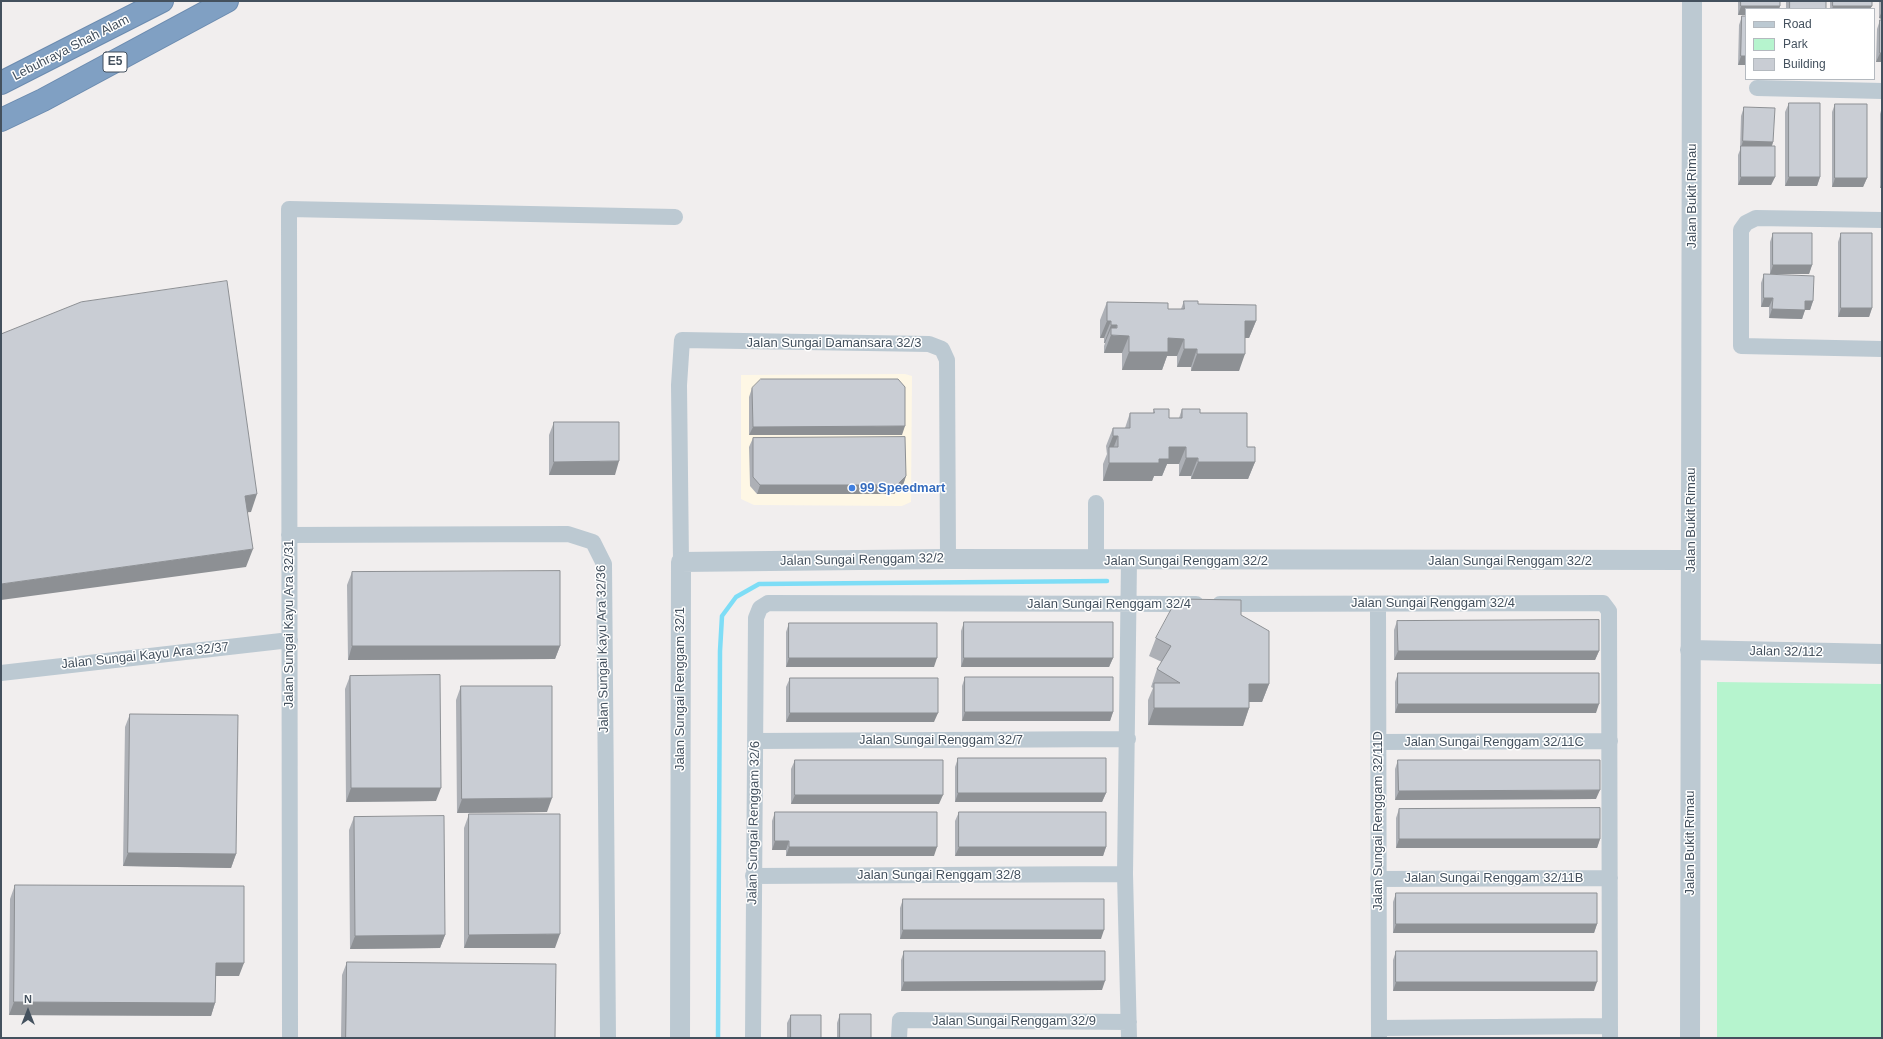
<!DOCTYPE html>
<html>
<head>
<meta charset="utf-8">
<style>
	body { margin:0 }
	#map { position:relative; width:1883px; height:1039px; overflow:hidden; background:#f1eeee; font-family:Arial,sans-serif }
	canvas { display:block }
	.frame { position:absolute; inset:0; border:2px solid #44515e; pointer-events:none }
	.legend { position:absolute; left:1745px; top:8px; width:130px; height:72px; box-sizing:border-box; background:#fff; border:1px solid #b4b9bf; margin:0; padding:5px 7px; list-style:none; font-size:12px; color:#44515e }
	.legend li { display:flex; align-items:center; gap:8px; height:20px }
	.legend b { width:20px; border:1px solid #b4b9bf }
	.north { position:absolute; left:8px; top:991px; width:40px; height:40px; -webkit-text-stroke:3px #fff; paint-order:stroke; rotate:0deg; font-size:11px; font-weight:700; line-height:16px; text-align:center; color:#44515e }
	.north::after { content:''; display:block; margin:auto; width:14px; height:18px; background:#44515e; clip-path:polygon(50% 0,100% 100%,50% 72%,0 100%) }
</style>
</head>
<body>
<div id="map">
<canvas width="1883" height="1039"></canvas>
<div class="frame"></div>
<ul class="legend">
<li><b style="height:5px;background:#bcc9d2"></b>Road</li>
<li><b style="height:11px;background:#b6f4ce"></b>Park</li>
<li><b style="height:11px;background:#c9cdd4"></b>Building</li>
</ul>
<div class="north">N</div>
</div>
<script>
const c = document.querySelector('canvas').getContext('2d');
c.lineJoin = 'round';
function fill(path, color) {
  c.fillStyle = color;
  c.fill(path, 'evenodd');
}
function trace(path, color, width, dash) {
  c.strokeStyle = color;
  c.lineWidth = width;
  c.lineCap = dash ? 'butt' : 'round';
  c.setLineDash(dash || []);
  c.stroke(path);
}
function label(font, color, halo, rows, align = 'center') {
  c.font = font + ' Arial,sans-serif';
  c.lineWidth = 3;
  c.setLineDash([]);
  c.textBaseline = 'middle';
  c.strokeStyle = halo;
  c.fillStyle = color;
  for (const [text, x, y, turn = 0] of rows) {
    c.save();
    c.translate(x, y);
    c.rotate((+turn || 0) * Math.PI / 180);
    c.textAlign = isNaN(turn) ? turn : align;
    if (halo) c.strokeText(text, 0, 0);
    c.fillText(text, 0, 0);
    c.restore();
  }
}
fill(new Path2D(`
	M905,374L912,376L911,502L902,506L754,505L741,499V375Z`), '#fef7e5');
fill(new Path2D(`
	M1717,682L1882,684V1038H1717Z`), '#b6f4ce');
trace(new Path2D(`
	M718,1038L720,651L722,616L736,597L759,584L1107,581`), '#7eddf6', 4.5);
const motorway = new Path2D(`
	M1,83L162,1
	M1,120L43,100L227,1`);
trace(motorway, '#6b8baf', 24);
trace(new Path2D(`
	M1757,88L1882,91
	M1882,220L1756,218L1746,223L1741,230V346L1882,349
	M289,535L568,534L593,542L604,564L608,1038
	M1096,560V503
	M681,562L679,385L682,340L929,344L942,349L947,360L948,559
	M1220,604L1603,603L1609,611L1610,1038
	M1378,604L1379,1038
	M1,673L290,640
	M755,741L1128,739
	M1378,742L1610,741
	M753,876L1125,874
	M1378,879L1610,878
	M1379,1028L1610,1026
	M290,1038L289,209L675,217
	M753,1038L756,618L760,608L768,603L1196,604
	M899,1038L900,1020L1129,1022
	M1129,1038L1125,874L1129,561`), '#bcc9d2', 16);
trace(new Path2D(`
	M1690,650L1882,654
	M680,1038L681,562L948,559L1691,560
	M1690,1038L1692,1`), '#bcc9d2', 20);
trace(motorway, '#80a0c3', 22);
fill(new Path2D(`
	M1738,1H1780V6L1779,9H1746V15H1738Z
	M1786,1H1826V9H1786Z
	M1830,1H1872V6L1870,9H1830Z
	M1879,1H1882V19L1879,18Z
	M1742,16L1746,65H1738L1739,25Z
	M1880,20H1882V62H1876L1877,29Z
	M1789,103L1820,177L1817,186H1785V112Z
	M1835,104L1867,178L1863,187H1832V112Z
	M1744,107L1773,142L1772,146L1775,177L1771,185H1738V155L1740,150L1741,116Z
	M1882,107V188H1880V114Z
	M1773,233L1812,265L1809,274H1770V242Z
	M1841,233L1872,308L1869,317H1838V242Z
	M1764,274L1813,301L1810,310H1805L1802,319L1769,318V307H1761V283Z
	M1184,301L1256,321L1249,338H1245L1239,371H1191V367H1177V356H1167L1162,370H1122V353H1104V346L1105,343H1104V338H1100V320L1107,302L1168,309H1181Z
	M752,388L902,435H749V397Z
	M1154,409L1169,418H1179L1182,409L1200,413L1247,447L1255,462L1248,479H1191V476H1179V464H1167L1162,476H1154L1152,481H1103V464L1107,454L1106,446L1113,428H1125L1130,413H1153Z
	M554,422L615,475H549V435Z
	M753,438L906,476L903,485L894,494H757L750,486L749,447Z
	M352,572L560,646L555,659L348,660L347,585Z
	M1241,615L1269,684L1262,702H1249V708L1243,726L1148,725V700L1153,688L1151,687L1157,669L1162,662L1149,656L1156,638Z
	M1397,621L1599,651L1595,660H1394V630Z
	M964,622L1113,658L1109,667H961V631Z
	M789,623L934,667H786V632Z
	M1398,673L1596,713H1395V682Z
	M350,676L436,801L346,802L345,689Z
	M965,677L1113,712L1110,721H962V686Z
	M790,678L934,722H786V687Z
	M461,686L547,812L457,813L456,700Z
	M130,714L236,854L231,868L123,866L125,727Z
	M958,758L1106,793L1102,802H955V767Z
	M795,760L939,804H791V769Z
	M1398,760L1596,799L1395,800V769Z
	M1399,809L1600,839L1597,848H1396V818Z
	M775,812L934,856H786V850H772V821Z
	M959,812L1106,847L1103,856H955V821Z
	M469,814L555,948H464V828Z
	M354,817L445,935L440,948L350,949L349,830Z
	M15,885L239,976H216L215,1003L211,1016L9,1015L10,899Z
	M1396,893L1597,924L1594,933H1393V902Z
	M903,899L1101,939H900V908Z
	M904,951L1102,990L901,991V960Z
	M1396,951L1594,991H1393V960Z
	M347,962L555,1038H341L342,975Z
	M840,1014L871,1038H837V1023Z
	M791,1015L821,1038H787V1023Z`), '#adb0b6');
fill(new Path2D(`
	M1741,6H1780L1779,9H1746V15H1738Z
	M1833,6H1872L1870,9H1832Z
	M1882,11V19L1879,18Z
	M1880,53H1882V62H1876Z
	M1741,56H1746V65H1738Z
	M1743,141L1773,142L1770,151L1741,146L1740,150Z
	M1741,177H1775L1771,185H1738Z
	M1789,177H1820L1817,186H1785Z
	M1835,178H1867L1863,187H1832Z
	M1882,182V188H1880Z
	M1773,265H1812L1809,274H1770Z
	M1764,298H1773L1769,307H1761Z
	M1805,301H1813L1810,310H1805L1802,319L1769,318L1772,309Z
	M1841,308H1872L1869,317H1838Z
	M1107,321H1111L1104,338H1100Z
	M1245,321H1256L1249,338H1239Z
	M1111,325H1117L1113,336H1129L1122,353H1104L1111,335V328L1105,343H1104Z
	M1168,338L1184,339L1177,356H1167L1162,370H1122L1129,352Z
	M1184,349H1197L1191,367H1177Z
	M1197,354H1245L1239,371H1191Z
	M905,426L902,435H749L753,427Z
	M1113,436H1118L1111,454L1109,447L1106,454Z
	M1169,447H1186L1179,464H1167L1162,476H1154L1152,481H1103L1109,463Z
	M1186,458H1198L1191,476H1179Z
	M619,461L615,475H549L554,462Z
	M1198,462H1255L1248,479H1191Z
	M906,476L903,485L894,494H757L760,485Z
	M257,494L251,512L239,513L245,496Z
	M253,549L246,567L1,600V584Z
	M352,646H560L555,659L348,660Z
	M1398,651H1599L1595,660H1394Z
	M789,658H937L934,667H786Z
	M964,658H1113L1109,667H961Z
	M1249,684H1269L1262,702H1243Z
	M1398,704H1599L1596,713H1395Z
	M1154,708H1249L1243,726L1148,725Z
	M965,712H1113L1110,721H962Z
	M790,713H938L934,722H786Z
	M351,788H441L436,801L346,802Z
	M1600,790L1596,799L1395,800L1399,791Z
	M958,793H1106L1102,802H955Z
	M795,795H943L939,804H791Z
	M552,798L547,812L457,813L462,799Z
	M1399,839H1600L1597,848H1396Z
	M775,841H789L786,850H772Z
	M789,847H937L934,856H786Z
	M959,847H1106L1103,856H955Z
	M128,853L236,854L231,868L123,866Z
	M1396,924H1597L1594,933H1393Z
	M903,930H1104L1101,939H900Z
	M560,934L555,948H464L469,935Z
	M445,935L440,948L350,949L355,936Z
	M216,963H244L239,976H211Z
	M1105,981L1102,990L901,991L904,982Z
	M1396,982H1597L1594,991H1393Z
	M14,1002L215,1003L211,1016L9,1015Z`), '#8d9094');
const building = new Path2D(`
	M1741,1H1780V6H1741Z
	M1790,1H1826V9H1790Z
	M1833,1H1872V6H1833Z
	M1742,16H1746V56H1741Z
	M1880,20H1882V53H1880Z
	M1789,103H1820V177H1789Z
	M1835,104H1867V178H1835Z
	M1744,107L1775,108L1773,142L1743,141Z
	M1741,146H1775V177H1741Z
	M1773,233H1812V265H1773Z
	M1841,233H1872V308H1841Z
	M1764,274L1814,276L1813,301H1805V310L1772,309L1773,298H1764Z
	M227,281L257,494L245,496L253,549L1,584V334L81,302Z
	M1184,301H1198V304L1256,305V321H1245V354H1197V349H1184V339L1168,338V352H1129V336L1111,335V328H1117V325H1111V321H1107V302L1168,303V309H1184Z
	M761,379H898L905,387V426L753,427L752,388Z
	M1154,409H1169V418H1182V409H1200V413H1247V447H1255V462H1198V458H1186V447H1169V459H1159V463H1109V447H1118V436H1113V428H1130V413H1154Z
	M554,422H619V461L554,462Z
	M905,437L906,476L897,485H760L753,477V438Z
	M560,571V646H352V572Z
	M1177,599L1241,600V615L1269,631V684H1249V708H1154V683H1180L1157,669L1171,646L1156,638Z
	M1599,620V651H1398L1397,621Z
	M964,622H1113V658H964Z
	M789,623H937V658H789Z
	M1398,673H1599V704H1398Z
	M440,675L441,788H351L350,676Z
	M965,677H1113V712H965Z
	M790,678H938V713H790Z
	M461,686H552V798L462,799Z
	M130,714L238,715L236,854L128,853Z
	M958,758H1106V793H958Z
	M795,760H943V795H795Z
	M1398,760H1600V790L1399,791Z
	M1600,808V839H1399V809Z
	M775,812H937V847H789V841H775Z
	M959,812H1106V847H959Z
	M469,814H560V934L469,935Z
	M444,816L445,935L355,936L354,817Z
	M15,885L244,886V963H216L215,1003L14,1002Z
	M1396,893H1597V924H1396Z
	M903,899H1104V930H903Z
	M904,951H1105V981L904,982Z
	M1396,951H1597V982H1396Z
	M347,962L556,964L555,1038H346Z
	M840,1014H871V1038H840Z
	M791,1015H821V1038H791Z`);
fill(building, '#c9cdd4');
trace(building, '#8d9094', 1);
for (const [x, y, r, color] of [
	[852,488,4,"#3f7fe0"]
]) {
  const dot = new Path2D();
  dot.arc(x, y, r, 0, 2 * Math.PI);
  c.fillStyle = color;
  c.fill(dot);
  trace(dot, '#fff', 1.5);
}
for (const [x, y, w] of [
	[115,62,24]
]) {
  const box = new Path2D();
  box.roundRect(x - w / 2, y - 10, w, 20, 3);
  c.fillStyle = '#fff';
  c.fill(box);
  trace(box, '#44515e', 1);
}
label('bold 12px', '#44515e', null, [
	["E5",115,62]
]);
label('13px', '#44515e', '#fff', [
	["Lebuhraya Shah Alam",71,48,-27],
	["Jalan Bukit Rimau",1692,196,-90],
	["Jalan Sungai Damansara 32/3",834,343],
	["Jalan Bukit Rimau",1691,520,-90],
	["Jalan Sungai Renggam 32/2",862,560,-1],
	["Jalan Sungai Renggam 32/2",1186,561],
	["Jalan Sungai Renggam 32/2",1510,561],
	["Jalan Sungai Renggam 32/4",1433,603],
	["Jalan Sungai Renggam 32/4",1109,604],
	["Jalan Sungai Kayu Ara 32/31",289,624,-90],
	["Jalan Sungai Kayu Ara 32/36",603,649,-91],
	["Jalan 32/112",1786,652,1],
	["Jalan Sungai Kayu Ara 32/37",145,656,-6],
	["Jalan Sungai Renggam 32/1",680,689,-90],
	["Jalan Sungai Renggam 32/7",941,740],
	["Jalan Sungai Renggam 32/11C",1494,742],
	["Jalan Sungai Renggam 32/11D",1378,821,-90],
	["Jalan Sungai Renggam 32/6",754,823,-89],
	["Jalan Bukit Rimau",1690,843,-90],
	["Jalan Sungai Renggam 32/8",939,875],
	["Jalan Sungai Renggam 32/11B",1494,878],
	["Jalan Sungai Renggam 32/9",1014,1021]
]);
label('bold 13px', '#366cbe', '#fff', [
	["99 Speedmart",860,488]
], 'left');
</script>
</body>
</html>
